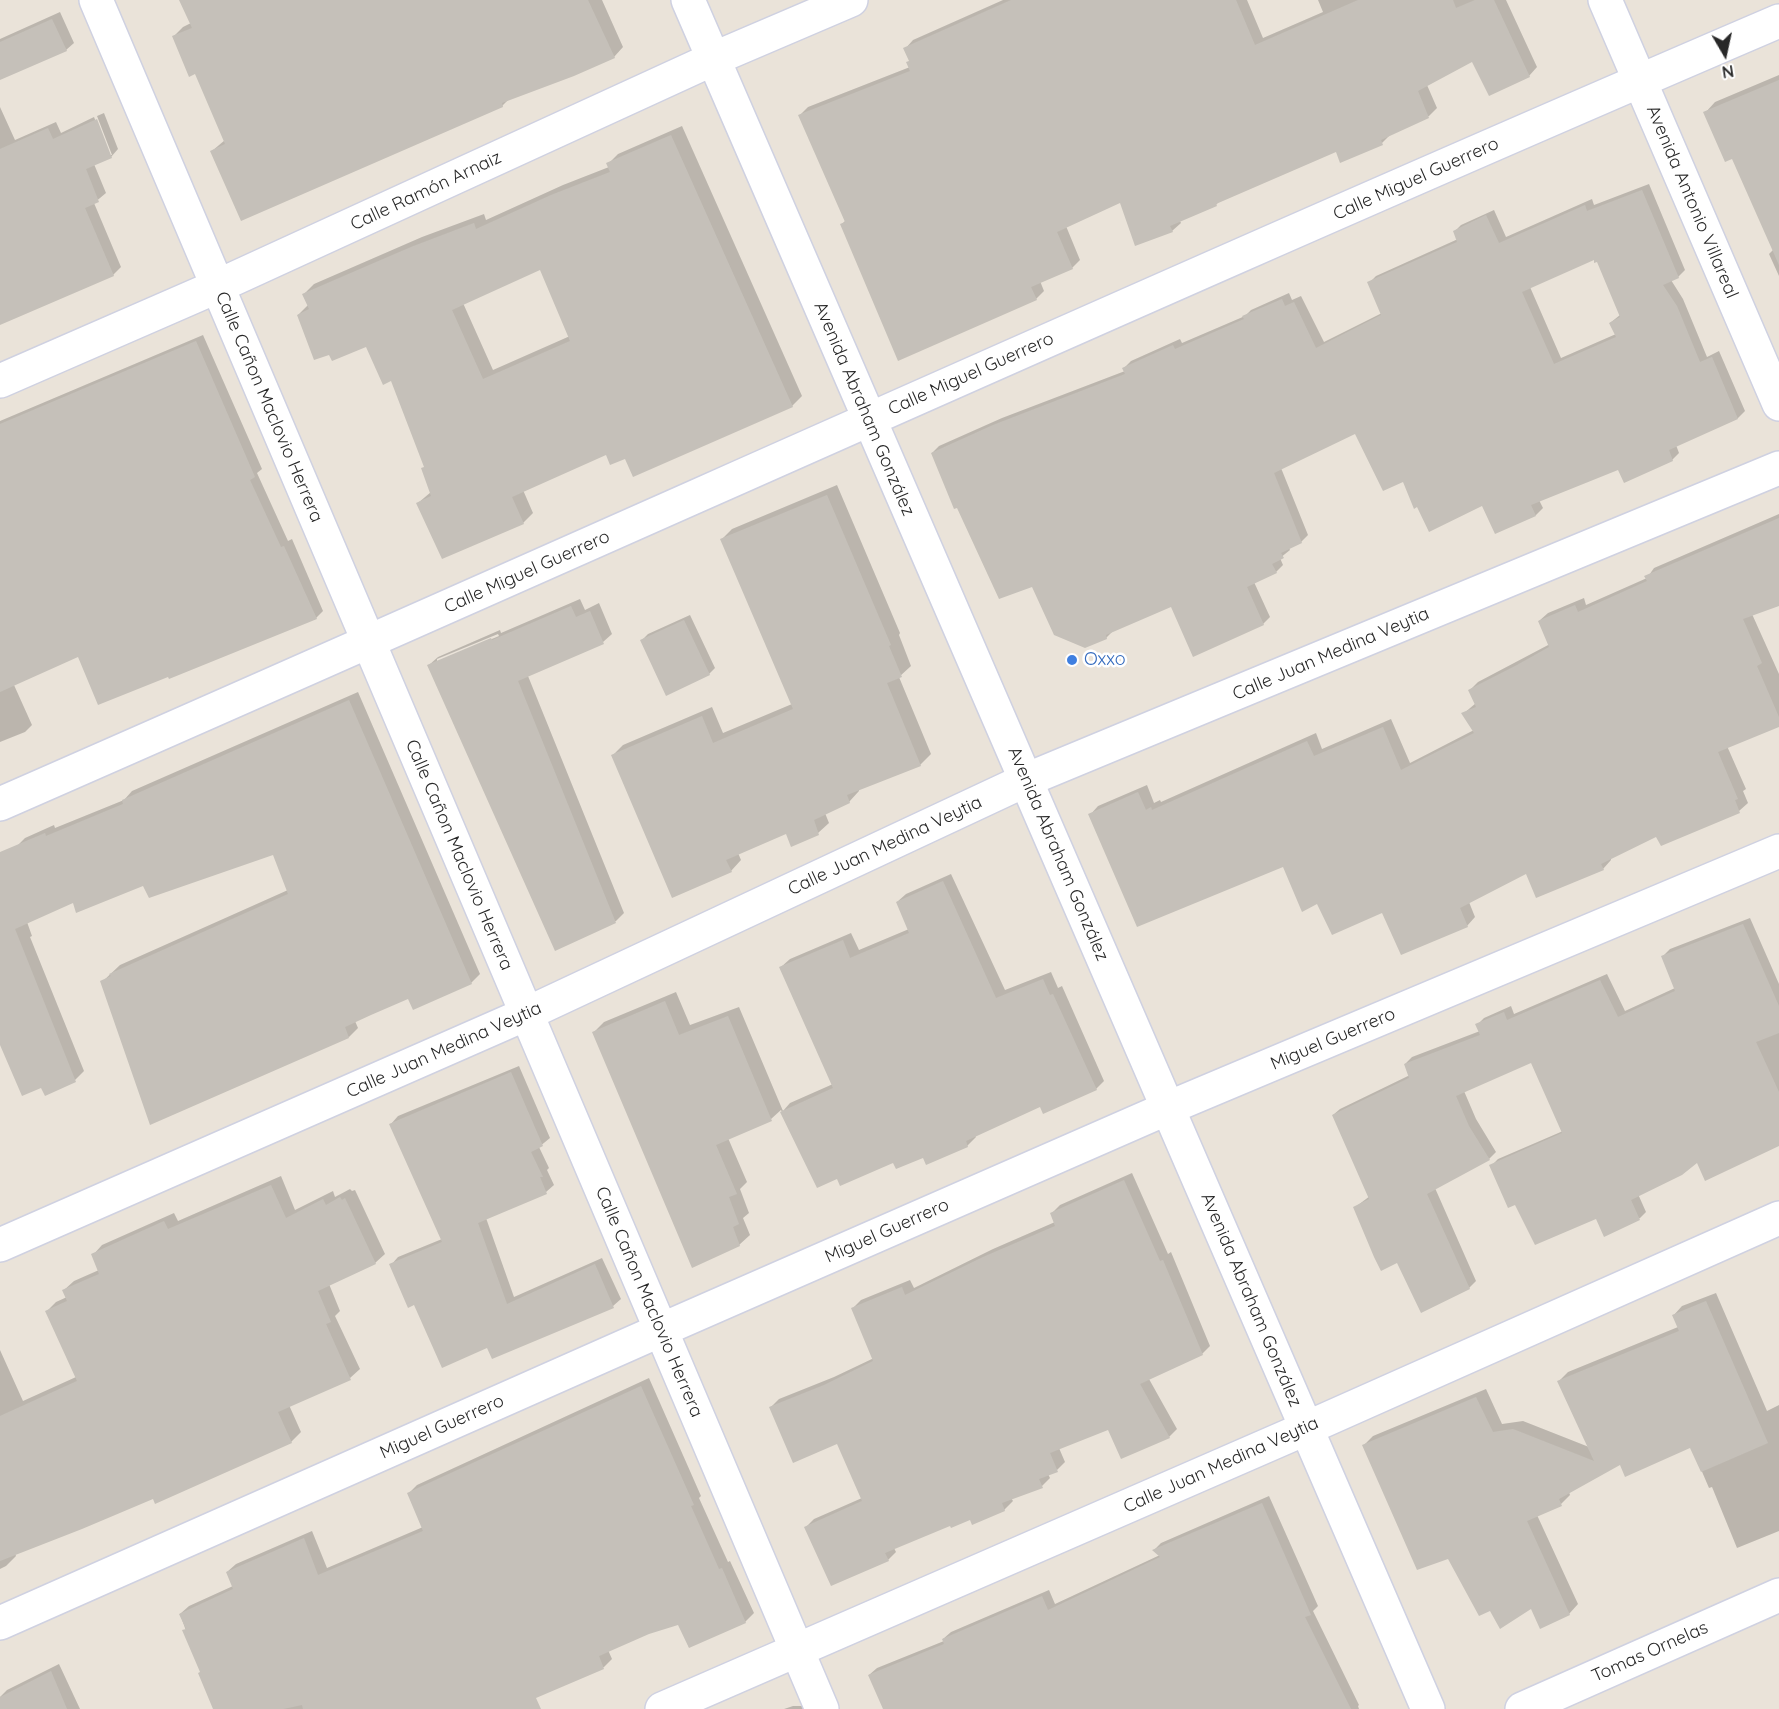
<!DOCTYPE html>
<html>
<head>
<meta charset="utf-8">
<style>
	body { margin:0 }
	#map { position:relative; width:1779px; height:1709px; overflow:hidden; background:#eae3d9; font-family:Quicksand,sans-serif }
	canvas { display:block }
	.north { position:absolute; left:1695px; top:24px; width:60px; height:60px; -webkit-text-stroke:4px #fff; paint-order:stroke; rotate:171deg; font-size:16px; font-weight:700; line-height:24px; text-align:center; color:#282828 }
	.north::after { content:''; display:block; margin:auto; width:21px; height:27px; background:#282828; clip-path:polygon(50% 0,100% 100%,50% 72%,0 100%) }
</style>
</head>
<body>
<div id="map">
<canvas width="1779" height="1709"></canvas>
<div class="north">N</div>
</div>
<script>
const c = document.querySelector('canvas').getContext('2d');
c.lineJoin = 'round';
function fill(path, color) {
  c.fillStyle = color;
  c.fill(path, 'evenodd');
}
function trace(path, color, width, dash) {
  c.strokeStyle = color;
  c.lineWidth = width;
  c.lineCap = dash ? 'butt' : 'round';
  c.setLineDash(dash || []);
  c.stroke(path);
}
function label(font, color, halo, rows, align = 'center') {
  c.font = font + ' Quicksand,sans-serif';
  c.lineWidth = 5;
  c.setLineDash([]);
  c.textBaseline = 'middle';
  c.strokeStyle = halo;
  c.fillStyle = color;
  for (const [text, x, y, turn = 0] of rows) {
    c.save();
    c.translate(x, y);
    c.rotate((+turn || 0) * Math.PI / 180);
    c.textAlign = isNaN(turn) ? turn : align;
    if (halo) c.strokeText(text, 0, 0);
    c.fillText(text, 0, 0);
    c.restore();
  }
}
fill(new Path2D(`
	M181,0H602L623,47L614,57L509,99L502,106L212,151L225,140L195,72L174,36L183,27L191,23Z
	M1003,0H1247L1263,38L1323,12L1318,0H1506L1537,67L1529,76L1473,60L1427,85L1437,108L1429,116L1390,135L1382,143L1336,150L1220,200L1216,205L1180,221L1181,223L1172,231L1121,201L1066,226L1080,260L1072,268L1040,281L1044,291L1036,299L842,224L846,220L800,115L808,107L910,67V61L905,49L913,40Z
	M60,12L74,43L66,50L0,79V39Z
	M1779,75V276L1769,254L1773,250L1733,157L1705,113L1715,102Z
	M0,107L15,140L56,122L61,133L94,117L109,155H112L97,116L104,113L118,149L111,157L94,164L106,193L94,203L121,267L113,275L0,324Z
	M682,126L802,396L792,406L626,457L607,453L523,490L533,513L523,523L418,503L431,492L426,466L392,379L366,345L298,315L309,304L304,294L314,284L422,237L484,214L486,220L563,185L609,167L608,164L618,154ZM541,268L570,336L493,370L463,303Z
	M1649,184L1685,270L1678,277L1671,280L1683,299L1707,357L1719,351L1745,411L1738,418L1676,445L1679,453L1672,460L1619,468L1539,500L1543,508L1536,515L1496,532L1483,504L1403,480L1355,432L1281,468L1308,535L1301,542L1289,548L1290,550L1280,558L1283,565L1276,572L1254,582L1270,617L1263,624L1172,605L1114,630L1106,638L1033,585L932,453L939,446L1002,418L1125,371L1124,368L1131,361L1180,339L1182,343L1245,316L1251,310L1289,293L1292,300L1301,296L1324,342L1382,313L1369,283L1376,276L1458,239L1454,232L1461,225L1494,210L1506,237L1592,199L1594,205ZM1594,258L1597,260L1620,315L1610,323L1616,334L1561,358L1530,287Z
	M203,335L262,469L257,473L288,541L292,539L323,611L316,618L79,655L14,685L32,725L25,732L0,742V421Z
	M837,485L900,633L899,635L911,666L899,677L931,754L920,765L859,789V791L849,802L825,813L829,823L818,833L791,845L786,832L738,853L741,860L731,871L613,755L623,745L712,707L723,733L792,704L722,539L732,529Z
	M1779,514V604L1752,614L1779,674V725L1727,746L1746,789L1743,791L1748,803L1739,811L1661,844L1657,835L1611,858V860L1603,869L1527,872L1469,902L1475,917L1467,926L1318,902L1284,865L1090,815L1098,806L1147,785L1154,803L1160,800L1161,802L1316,733L1322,749L1391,719L1410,763L1474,730L1463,714L1476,703L1470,690L1478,682L1550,644L1539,621L1548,613L1584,598L1586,605L1647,578L1654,568Z
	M580,599L585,610L599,603L612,634L603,642L528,676L624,913L616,921L556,949L429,665L438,657L500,630L501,633ZM498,634L499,636L437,662V659Z
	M690,615L715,668L709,674L642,640L648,634Z
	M358,692L480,974L471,983L409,997L355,1021L358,1028L349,1037L102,982L120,965L288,890L273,853L74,901L27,922L32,936L30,937L84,1071L75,1080L41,1086L0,1041V871L18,845L25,838L54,825L55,828L124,800L132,791Z
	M951,874L1005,990L1051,972L1058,988L1062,986L1104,1081L1096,1089L1041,1105L975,1135L976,1137L967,1146L924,1156L894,1161L837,1177L818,1186L781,1110L771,1119L728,1138L747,1182L740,1189L749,1213L743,1218L750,1235L739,1245L593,1033L604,1022L676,992L690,1025L739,1007L783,1111L790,1103L833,1084L781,967L790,959L851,933L859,950L909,929L897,902L906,894Z
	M1750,918L1779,984V1144L1697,1161L1638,1194L1646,1212L1640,1218L1605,1235L1596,1217L1516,1203L1491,1166L1498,1159L1563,1131L1531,1061L1464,1091L1476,1119L1496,1152L1489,1159L1435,1188L1476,1281L1469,1288L1397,1261L1354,1208L1370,1196L1333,1115L1340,1109L1410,1075L1405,1064L1412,1057L1480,1031L1477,1025L1484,1018L1511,1006L1514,1014L1607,974L1625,1011L1675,988L1663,956L1670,949Z
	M519,1066L550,1138L539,1147L549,1168L547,1170L554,1185L546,1192L486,1218L514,1297L602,1258L621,1299L613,1306L488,1346L415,1303L391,1265L398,1257L442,1239L391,1124L398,1116Z
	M1132,1173L1168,1254L1171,1252L1210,1346L1202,1354L1149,1379L1177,1429L1169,1437L1108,1428L1059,1448L1065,1462L1057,1470L1048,1474L1050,1478L1042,1486L1011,1498L1013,1501L1004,1510L951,1523L894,1548L896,1552L888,1560L806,1527L814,1519L862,1498L838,1442L771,1407L779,1399L834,1377L874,1358L853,1308L861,1300L910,1280L914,1288L993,1249L1055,1222L1052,1213L1060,1205Z
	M281,1176L295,1210L333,1191L335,1197L350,1189L352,1191L355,1190L385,1254L375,1263L329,1284L340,1311L335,1316L360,1369L350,1378L289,1405L301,1432L291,1442L15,1553L16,1556L6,1566L0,1569V1350L23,1401L76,1377L47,1311L56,1302L67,1297L64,1290L74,1281L99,1270L93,1255L102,1245L174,1213L178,1221Z
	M1716,1293L1767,1411L1779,1405V1531L1737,1548L1712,1487L1709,1488L1691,1446L1621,1463L1569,1492L1570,1495L1561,1504L1537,1515L1578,1604L1569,1614L1532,1607L1490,1608L1448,1557L1364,1445L1373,1436L1486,1389L1502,1424L1523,1421L1589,1447L1559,1381L1568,1372L1678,1327L1673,1316L1682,1306Z
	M649,1378L701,1496L699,1498L728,1562L730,1561L754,1613L745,1622L689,1647L679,1624L648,1632L608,1650L612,1659L604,1667L510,1707L489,1709H214L180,1614L189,1606L233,1586L227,1572L236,1564L312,1531L327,1568L423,1527L408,1494L417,1485Z
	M1269,1496L1318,1606L1313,1611L1359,1705L1358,1706L1359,1709H884L869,1675L877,1668L944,1641L943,1639L951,1632L1049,1590L1055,1604L1160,1555L1154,1550L1161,1543Z
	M59,1664L80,1709H4L0,1697L7,1690Z
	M793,1706H804L805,1709H784Z`), '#0003');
fill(new Path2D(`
	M179,0H588L615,58L574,76L502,103L503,107L241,221L210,151L225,144L195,74L189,77L172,36L192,28Z
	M1011,0H1236L1255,45L1358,0H1453L1456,8L1475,0H1494L1530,77L1489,96L1472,62L1418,91L1429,118L1381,140L1383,145L1340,163L1336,152L1216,204L1217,206L1170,226L1173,232L1135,246L1120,203L1057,232L1073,269L1031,287L1037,300L898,361L840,224L845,222L798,115L910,71L906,62L909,61L903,48Z
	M52,19L67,51L0,80V42Z
	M1779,80V265L1732,159L1725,162L1703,112Z
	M97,119L112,158L86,169L99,202L85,208L114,276L0,325V149L48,128L53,139Z
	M671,135L793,407L633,477L625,459L610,465L606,455L512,497L524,524L442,559L416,503L431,496L421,468L424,467L391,381L383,385L366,347L332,361L329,355L314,360L297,315L309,309L302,294L411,247L474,223L476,229L551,195L610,172L606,163ZM540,270L570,341L483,379L452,310Z
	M1642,190L1679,278L1663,285L1677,306L1700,362L1712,357L1738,419L1669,450L1673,461L1624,483L1618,470L1531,505L1536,516L1495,534L1482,506L1429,532L1417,507L1414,509L1403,482L1383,491L1355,434L1274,473L1302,543L1281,553L1284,558L1272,564L1277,573L1247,587L1264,625L1193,657L1171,607L1106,635L1107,639L1085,648L1054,635L1032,587L999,599L957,508L954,509L931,453L993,425L1125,374L1122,368L1173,345L1175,349L1244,319L1242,316L1282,299L1285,306L1294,302L1316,348L1381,315L1367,282L1457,242L1453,231L1486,215L1499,243L1585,205L1587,211ZM1594,260V263L1597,262L1620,317L1609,323L1616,337L1554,364L1522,292Z
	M196,341L255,477L250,480L281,547L284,546L317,619L169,679L168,677L98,705L78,657L0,692V424Z
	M827,495L891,645L889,646L902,677L887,683L921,766L847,795L850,803L814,820L819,835L791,847L786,834L726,860L732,872L672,898L611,755L702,716L713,743L793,709L720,539Z
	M1779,518V606L1743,619L1762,663L1757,666L1779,717V727L1718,752L1738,799L1735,800L1740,813L1661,846L1656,837L1601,864L1604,870L1536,898L1526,874L1460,908L1468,927L1401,955L1382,913L1332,935L1317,904L1302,912L1283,867L1137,927L1088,814L1138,792L1146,810L1151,807L1152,810L1307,741L1314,756L1383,727L1401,770L1474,733L1461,713L1476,707L1468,690L1517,665L1549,647L1538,621L1575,605L1578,612L1647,581L1644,576Z
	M571,606L576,617L590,611L604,644L518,681L616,923L555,951L427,665L491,638L492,640Z
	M684,620L710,675L666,696L640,640Z
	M349,700L472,984L413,1010L408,999L371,1015L345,1027L349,1038L150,1125L100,981L111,976L109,974L288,894L273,855L149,898L143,886L76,913L73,903L15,929L76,1082L45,1096L41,1088L22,1096L0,1045V852L45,833L46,836L123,804L122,800Z
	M943,881L996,998L1043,979L1050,995L1053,994L1097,1090L1043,1114L1040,1107L966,1141L968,1147L926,1165L923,1158L896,1169L893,1163L840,1186L837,1179L817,1188L780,1112L833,1088L779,967L843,940L850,958L909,933L896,902Z
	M1743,924L1779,1006V1033L1756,1042L1779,1092V1146L1705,1181L1697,1163L1682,1175L1631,1200L1640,1220L1604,1237L1596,1219L1535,1245L1515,1205L1508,1208L1489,1165L1562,1133L1531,1063L1456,1096L1469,1126L1490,1160L1427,1194L1470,1289L1421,1313L1397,1263L1381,1271L1374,1257L1353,1207L1369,1199L1332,1115L1409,1078L1404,1064L1480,1035L1475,1024L1504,1012L1507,1020L1600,980L1618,1017L1675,991L1661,956Z
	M665,1001L679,1035L728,1016L772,1121L716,1145L737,1194L729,1197L739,1224L733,1227L740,1246L692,1268L592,1032Z
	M511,1072L543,1146L531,1152L543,1177H540L547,1194L478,1223L507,1304L595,1264L614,1308L492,1359L487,1348L442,1368L414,1305L408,1308L389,1264L442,1242L389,1124Z
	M1124,1180L1160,1261L1163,1260L1203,1355L1140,1384L1170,1438L1121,1459L1108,1430L1050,1453L1058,1472L1039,1479L1043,1488L1002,1503L1005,1511L972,1525L970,1520L951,1528L950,1526L885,1553L889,1561L831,1586L804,1527L862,1501L837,1444L793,1463L769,1407L824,1385L873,1361L851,1308L902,1287L905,1295L983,1257L1055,1226L1050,1213Z
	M271,1185L286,1218L323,1199L326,1205L340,1197L342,1200L345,1198L376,1264L318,1291L331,1322L326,1324L351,1380L278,1412L292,1443L155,1504L153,1499L82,1529L0,1561V1416L77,1381L45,1311L67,1301L62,1290L99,1274L91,1254L164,1221L168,1229Z
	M1706,1301L1768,1443L1701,1472L1690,1448L1625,1477L1620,1465L1559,1499L1562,1506L1527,1521L1570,1615L1540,1629L1531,1609L1500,1629L1490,1611L1479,1616L1448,1559L1417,1570L1362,1445L1476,1397L1493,1432L1513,1429L1594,1461L1557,1381L1679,1331L1672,1315Z
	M641,1386L694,1505L691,1506L719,1569L722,1568L746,1623L689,1648L678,1625L649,1634L599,1656L604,1669L536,1698L541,1709H303L302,1705L283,1709H213L198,1673L200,1672L182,1630L186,1629L179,1614L233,1589L226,1572L304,1538L318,1575L423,1531L407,1493Z
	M1262,1503L1311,1615L1305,1617L1351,1709H883L868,1675L944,1644L942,1639L1042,1596L1048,1610L1160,1557L1152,1550Z
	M51,1671L67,1709H0V1697Z`), '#c5c0b9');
const street = new Path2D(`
	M1605,0L1779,404
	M0,381L218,286L713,59L851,0
	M0,1245L526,1014L1026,780L1779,468
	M0,1623L661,1330L1168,1108L1779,851
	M662,1709L1307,1428L1779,1218
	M1522,1709L1779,1595`);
const secondary = new Path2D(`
	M96,0L822,1709
	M688,0L1428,1709
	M0,804C594,544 1184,276 1779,21`);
trace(street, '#cfd1e1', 36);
trace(secondary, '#cfd1e1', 36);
trace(street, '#fff', 33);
trace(secondary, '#fff', 33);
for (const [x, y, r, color] of [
	[1072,660,6,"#3f7fe0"]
]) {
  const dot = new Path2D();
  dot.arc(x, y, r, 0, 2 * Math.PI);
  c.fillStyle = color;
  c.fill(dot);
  trace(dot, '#fff', 2);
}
label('18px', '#282828', '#fff', [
	["Calle Miguel Guerrero",1416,179,-24],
	["Calle Ramón Arnaiz",426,191,-25],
	["Avenida Antonio Villareal",1692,202,67],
	["Calle Miguel Guerrero",971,374,-24],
	["Calle Cañon Maclovio Herrera",269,407,67],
	["Avenida Abraham González",864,409,67],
	["Calle Miguel Guerrero",527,572,-24],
	["Calle Juan Medina Veytia",1331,654,-23],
	["Calle Juan Medina Veytia",885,846,-25],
	["Avenida Abraham González",1058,854,67],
	["Calle Cañon Maclovio Herrera",459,855,67],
	["Miguel Guerrero",1333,1039,-23],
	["Calle Juan Medina Veytia",444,1050,-24],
	["Miguel Guerrero",887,1231,-24],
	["Avenida Abraham González",1251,1300,67],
	["Calle Cañon Maclovio Herrera",649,1302,67],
	["Miguel Guerrero",442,1427,-24],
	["Calle Juan Medina Veytia",1221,1465,-24],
	["Tomas Ornelas",1650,1652,-24]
]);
label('18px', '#366cbe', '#fff', [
	["Oxxo",1084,660]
], 'left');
</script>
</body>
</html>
